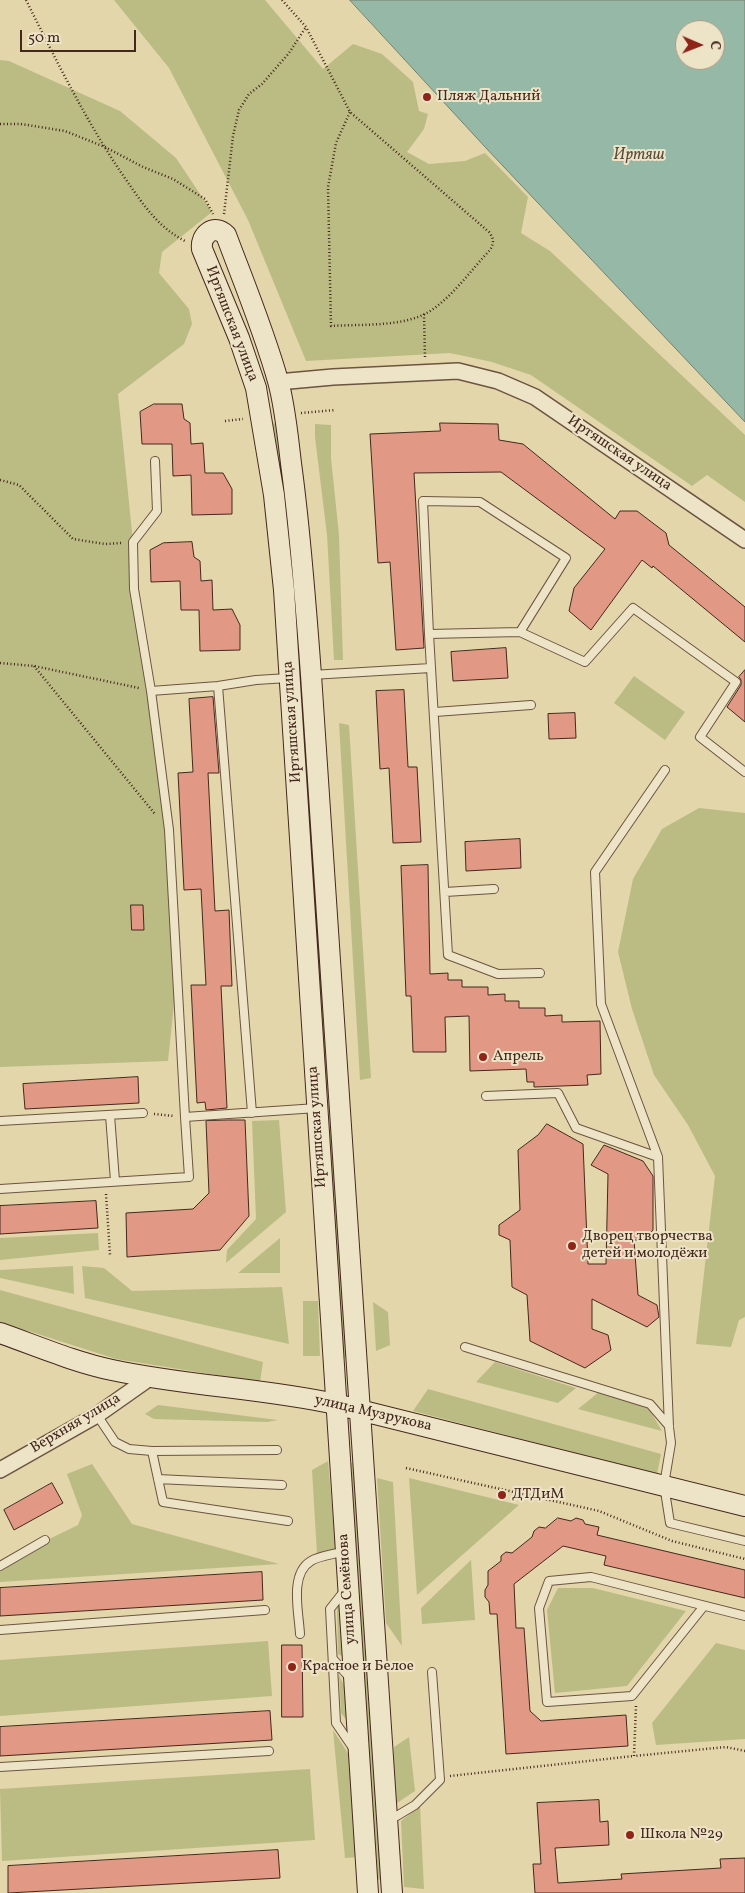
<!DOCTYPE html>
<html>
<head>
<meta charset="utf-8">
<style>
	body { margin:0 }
	#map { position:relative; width:745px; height:1893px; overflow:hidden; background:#e3d6aa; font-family:Vollkorn,serif }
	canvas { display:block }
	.north { position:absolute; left:675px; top:20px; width:50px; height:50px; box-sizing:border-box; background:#ede4c8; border:1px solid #aa9984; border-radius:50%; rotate:91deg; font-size:14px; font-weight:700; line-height:20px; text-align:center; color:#45281d }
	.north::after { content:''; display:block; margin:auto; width:18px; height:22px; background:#8f2418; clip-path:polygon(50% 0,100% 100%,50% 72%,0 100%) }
	.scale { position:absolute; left:20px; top:30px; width:116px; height:22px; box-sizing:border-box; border:2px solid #45281d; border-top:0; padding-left:6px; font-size:15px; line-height:18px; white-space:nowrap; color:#45281d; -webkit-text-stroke:4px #ede4c8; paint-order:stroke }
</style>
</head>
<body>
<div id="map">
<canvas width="745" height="1893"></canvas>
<div class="north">С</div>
<div class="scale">50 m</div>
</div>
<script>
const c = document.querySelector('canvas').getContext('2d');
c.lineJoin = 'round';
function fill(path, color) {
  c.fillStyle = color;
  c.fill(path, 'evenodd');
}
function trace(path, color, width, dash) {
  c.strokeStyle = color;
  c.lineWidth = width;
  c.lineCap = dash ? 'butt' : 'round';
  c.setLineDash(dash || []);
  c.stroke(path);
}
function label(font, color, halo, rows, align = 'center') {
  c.font = font + ' Vollkorn,serif';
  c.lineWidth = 4;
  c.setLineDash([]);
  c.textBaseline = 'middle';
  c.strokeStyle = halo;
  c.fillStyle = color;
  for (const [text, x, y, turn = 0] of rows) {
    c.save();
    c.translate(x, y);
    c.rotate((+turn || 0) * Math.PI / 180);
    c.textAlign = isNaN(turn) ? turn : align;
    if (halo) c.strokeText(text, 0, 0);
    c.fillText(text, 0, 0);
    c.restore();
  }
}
fill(new Path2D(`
	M114,0H265L323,69L353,44L382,54L413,82L419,111L428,114L424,129L407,152L429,164L465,161L485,153L528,197L521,233L550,251L745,435V502L707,475L692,486L531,375L492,362L450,353L306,361L248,220L169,68Z
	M0,60L9,61L120,111L176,158L212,212L162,252L159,273L189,309L192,324L184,344L118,394L133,542L169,830L177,975L168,1061L0,1067Z
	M277,423L304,664L298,666L271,424Z
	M315,424L331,425V458L339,535L343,660H334L327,535L315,437Z
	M634,676L685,712L665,740L614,703Z
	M299,701L306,703L331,1090L324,1092Z
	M339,723L349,725L371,1078L360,1080Z
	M699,808L745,813V1317L739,1320L731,1347L696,1344L715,1176L688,1125L654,1075L632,1009L618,952L633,879L662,829Z
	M279,1120L286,1212L226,1263L227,1250L256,1219L252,1121Z
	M333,1123L347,1357L342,1358L326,1127Z
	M98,1233L99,1250L0,1260V1238Z
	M280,1238V1273H238Z
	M73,1266L74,1294L0,1278V1270Z
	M82,1266L104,1268L132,1291L282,1287L289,1344L85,1298Z
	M0,1290L263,1362L260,1382L116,1359L0,1322Z
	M303,1301H318L320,1356H303Z
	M373,1302L388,1312L390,1345L376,1351Z
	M495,1362L576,1388L558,1403L476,1382Z
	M428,1389L661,1454L657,1474L413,1411Z
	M599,1392L648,1407L662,1431L578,1409Z
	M158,1405L278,1420L267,1422L154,1419L145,1414Z
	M328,1461L336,1550L317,1554L312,1470Z
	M357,1462L382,1879L377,1880L351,1463Z
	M92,1464L132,1524L279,1564L0,1582V1563L78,1525L82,1515L67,1474Z
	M377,1478L393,1482L402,1646L386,1623Z
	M409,1478L519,1505L417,1595Z
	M471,1560L475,1620L422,1624L421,1608Z
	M558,1588H593L686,1611L627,1686L555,1693L547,1610Z
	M342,1600L345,1658L338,1654L337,1607Z
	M268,1641L272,1696L0,1716V1660Z
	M716,1643L745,1650V1739L656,1745L652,1723Z
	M339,1675L345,1688L348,1722L341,1713Z
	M333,1730L351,1758L358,1857L345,1858Z
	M409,1737L415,1791L394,1805V1747Z
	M310,1769L315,1840L2,1861L0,1789Z
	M420,1806L424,1889L404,1887L401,1821Z`), '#bbbc84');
const water = new Path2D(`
	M350,0H745V422L486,148ZM685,30H715V60H685Z`);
fill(water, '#95b9a6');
trace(water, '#757f6f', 1);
const building = new Path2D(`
	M154,404H182L184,419L190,423L191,444L203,443L205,473H223L232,489V514L192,515L191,475L173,476L172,444H142L140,412Z
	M440,423L498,424L499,440L523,444L615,519L620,511H637L666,533L669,545L745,607V642L653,566L652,568L642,560L591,630L569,611L574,588L605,549L501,472L414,473L424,648L396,650L390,562L378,563L370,434L440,431Z
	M192,542L194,557L200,561L201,581L212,580L213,610L232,609L240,625V650L200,651L199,610H181L180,581L151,582L150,550L163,543Z
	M506,648L508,678L453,681L451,652Z
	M745,670V722L727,707L741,685V680L739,677Z
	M404,690L408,767H417L421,842L393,843L389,768L380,769L376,691Z
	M213,697L219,773H208L215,911L229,910L232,986H221L227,1108L206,1110L205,1102L197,1103L191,985H206L201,889L184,890L178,773L193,772L189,699Z
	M575,713L576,738L549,739L548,714Z
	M520,839L521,868L466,871L465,842Z
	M428,865L430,974L448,973V980H462V987H488V995L505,994V1001H519V1008H545V1016L562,1015V1022L600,1021L601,1074L587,1075L588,1085L534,1087V1082H527L526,1069L470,1071L469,1016L445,1017L446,1052H413L411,996H406L401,866Z
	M131,905H143L144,930H132Z
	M138,1077L139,1103L25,1109L23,1084Z
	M228,1120H245L249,1216L220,1250L127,1257L126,1213L193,1209L209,1193L206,1121Z
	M547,1124L583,1144L588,1264H606L608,1174L591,1165L604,1145L643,1161L653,1176V1230L644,1240H634L638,1295L657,1305L659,1317L647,1327L592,1299V1329L608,1335L611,1350L585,1368L530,1341L527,1295L512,1287L510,1240L499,1235V1225L520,1210L518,1150L538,1135Z
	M96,1201L98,1228L0,1234V1206Z
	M52,1483L63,1503L14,1530L4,1510Z
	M558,1518L571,1521L576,1518L583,1520L585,1524L599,1527L597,1535L745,1570V1598L604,1565L606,1556L563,1546L514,1584L516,1628H524L530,1711L541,1721L626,1715L628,1746L506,1754L497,1614H490L489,1602L485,1597V1590L488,1585V1571L501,1561V1556L506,1552L512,1553L532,1537L534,1531L539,1527L545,1528Z
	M262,1572L263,1600L0,1616V1588Z
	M282,1645H302L303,1717H282Z
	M270,1711L272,1740L0,1756V1727Z
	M599,1800L600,1822L608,1821L609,1845L555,1848L558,1883L622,1879L621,1874L721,1868L720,1859L745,1858V1893H535L533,1864H541L537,1803Z
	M278,1850L280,1878L8,1893V1866Z`);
fill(building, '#e19885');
trace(building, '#45281d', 1);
const lane = new Path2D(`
	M155,461L157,511L133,542L134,589L151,691L169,830L185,1117L317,1108
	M520,632L585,662L633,608L736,682L700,737L745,772
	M429,634L520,632L566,558L480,502L423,501L429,634L448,955L498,974L540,973
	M311,675L431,668
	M218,686L252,1113
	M151,691L218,686L256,680L288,678
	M435,712L531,705
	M445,892L494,889
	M486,1096L558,1093L576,1128L658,1157L669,1427L671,1443L664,1485L670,1523L745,1541
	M110,1115L115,1181
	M0,1121L143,1113
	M658,1157L601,1004L595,872L665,770
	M0,1189L189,1177L185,1117
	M465,1347L650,1404L669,1426
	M97,1415L115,1442L129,1449L152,1451L277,1450
	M152,1451L163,1502L288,1521
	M158,1479L282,1485
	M0,1566L45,1540
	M345,1590L330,1609L336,1723L353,1748
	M704,1606L632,1696L547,1702L539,1608L549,1581L591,1577L745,1616
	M0,1630L265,1610
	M300,1634C299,1613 289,1574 311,1561C318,1556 336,1554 345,1551
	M333,1659L350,1678
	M0,1767L269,1751
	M390,1820L415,1805L440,1780L432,1672`);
const street = new Path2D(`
	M278,382L333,377L458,371L498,381L535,397L745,540
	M0,1470L97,1415L151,1377`);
const secondary = new Path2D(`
	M0,1333C37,1346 74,1362 112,1370C186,1386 262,1388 335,1404L745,1506
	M368,1893L284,590L274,495L256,388L239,338L202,249C200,235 214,223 226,235C244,283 264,331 278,381C286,410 288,441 292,471C301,539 306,607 311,675L392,1893`);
trace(lane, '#6c5440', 10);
trace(street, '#6c5440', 18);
trace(secondary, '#45281d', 22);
trace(new Path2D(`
	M26,0C55,58 84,117 120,171C139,198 155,226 185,241
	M282,0L306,27L350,112L489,232C494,239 494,243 490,250C471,270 448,303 423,315C395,327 361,324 331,326L328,187L336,143L350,112
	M0,124H21L65,131L105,147L143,167L173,179L205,199L213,214
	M224,214L233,136L239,110L249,94L262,84L289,53L306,27
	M424,314L425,358
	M301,413L335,410
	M225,421L243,419
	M0,480L19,485L73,539L105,544L122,543
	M0,663L34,666L139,688
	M34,666L155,814
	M154,1114L174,1116
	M106,1194L110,1255
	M406,1468L599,1511L672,1541L745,1559
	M636,1706L634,1756L726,1747L745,1751
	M450,1776L634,1756`), '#45281d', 2.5, [1, 2.5]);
trace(lane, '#ede4c8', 8);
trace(street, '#ede4c8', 15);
trace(secondary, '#ede4c8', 20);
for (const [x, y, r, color] of [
	[427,97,5,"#8f2418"],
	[483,1057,5,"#8f2418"],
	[572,1246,5,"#8f2418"],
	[502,1495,5,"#8f2418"],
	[292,1667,5,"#8f2418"],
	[630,1835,5,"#8f2418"]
]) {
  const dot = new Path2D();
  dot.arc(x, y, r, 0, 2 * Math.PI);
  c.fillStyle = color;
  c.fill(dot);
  trace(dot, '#ede4c8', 2);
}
label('15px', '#45281d', '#ede4c8', [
	["Пляж Дальний",437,97],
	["Апрель",493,1057],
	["Дворец творчества",582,1237],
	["детей и молодёжи",582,1254],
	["ДТДиМ",512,1495],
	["Красное и Белое",302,1667],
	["Школа №29",640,1835]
], 'left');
label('15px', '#45281d', '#ede4c8', [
	["Иртяшская улица",231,324,69],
	["Иртяшская улица",619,454,34],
	["Иртяшская улица",293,722,-94],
	["Иртяшская улица",318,1127,-94],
	["улица Музрукова",373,1414,13],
	["Верхняя улица",76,1424,-31],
	["улица Семёнова",348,1589,-94]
]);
label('italic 16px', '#594c3f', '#ede4c8', [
	["Иртяш",639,156]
]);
</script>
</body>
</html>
